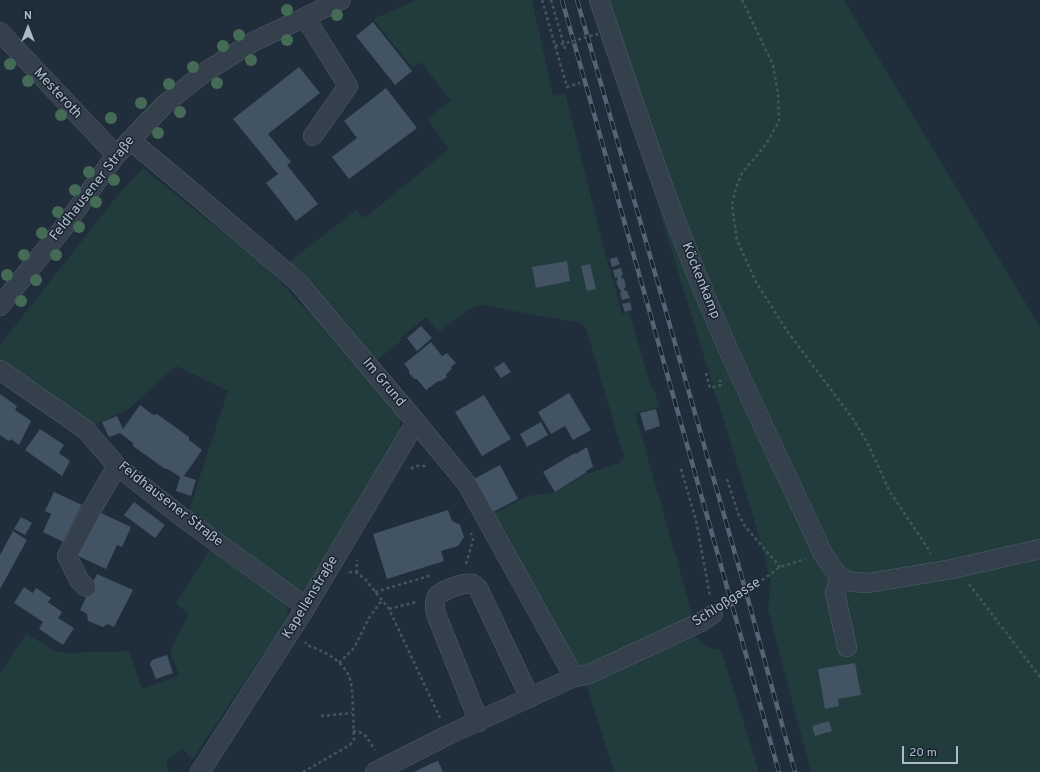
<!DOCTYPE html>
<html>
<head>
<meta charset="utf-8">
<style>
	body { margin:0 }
	#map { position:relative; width:1040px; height:772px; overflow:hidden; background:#202e3c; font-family:Overpass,sans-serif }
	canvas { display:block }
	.north { position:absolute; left:8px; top:8px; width:40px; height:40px; -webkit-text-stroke:3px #192531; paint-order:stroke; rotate:0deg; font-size:11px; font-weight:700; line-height:16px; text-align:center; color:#aebac8 }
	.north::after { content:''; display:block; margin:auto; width:14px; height:18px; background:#aebac8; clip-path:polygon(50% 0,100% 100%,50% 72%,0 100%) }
	.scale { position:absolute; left:902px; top:746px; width:56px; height:18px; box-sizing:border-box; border:2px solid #aebac8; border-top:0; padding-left:5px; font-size:12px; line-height:14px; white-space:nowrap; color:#aebac8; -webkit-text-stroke:3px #192531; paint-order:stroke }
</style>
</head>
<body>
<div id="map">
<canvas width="1040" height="772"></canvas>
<div class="north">N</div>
<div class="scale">20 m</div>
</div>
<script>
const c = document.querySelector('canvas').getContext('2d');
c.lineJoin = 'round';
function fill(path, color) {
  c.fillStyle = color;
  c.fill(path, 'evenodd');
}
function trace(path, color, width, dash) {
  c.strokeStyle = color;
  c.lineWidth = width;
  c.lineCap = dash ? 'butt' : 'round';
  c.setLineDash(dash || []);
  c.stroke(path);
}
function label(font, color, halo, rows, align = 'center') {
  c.font = font + ' Overpass,sans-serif';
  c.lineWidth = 3;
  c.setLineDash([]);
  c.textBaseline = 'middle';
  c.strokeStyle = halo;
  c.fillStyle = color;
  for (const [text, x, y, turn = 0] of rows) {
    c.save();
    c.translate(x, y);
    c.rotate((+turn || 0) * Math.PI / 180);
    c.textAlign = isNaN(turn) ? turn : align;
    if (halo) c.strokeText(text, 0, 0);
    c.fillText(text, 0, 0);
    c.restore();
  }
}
fill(new Path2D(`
	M417,0H532L553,96L565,93L603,246L622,314L629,312L651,387H653L660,407L635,413L693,617L578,669L493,514L528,496L556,492L585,475L619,463L624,457L586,328L581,323L481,305L468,310L438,332L426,317L400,338L402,340L377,360L306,275L289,262L356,210L365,218L449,149L427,119L451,101L421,62L413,68L373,19Z
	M595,0H844L1040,327V772H811L768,609L771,583L760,539Z
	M143,168C183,201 225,233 265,267C282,282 295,300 312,315L400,418V432L300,598L188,513L228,391L176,366L127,410L91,426L0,360V345L118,195Z
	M212,546L285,603L288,612L287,618L192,760L183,749L166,761L169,772H0V673L26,634L56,651L68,653L129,651L142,689L179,676L170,650L189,614L176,603Z
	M695,634C702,646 708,648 721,650L759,772H614L586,683Z`), '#223c3d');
fill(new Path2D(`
	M373,22L412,71L395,85L356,36Z
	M299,67L320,93L268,134L291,162L287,165L318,204L296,221L266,183L278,174L233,119Z
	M386,88L417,128L349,179L332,157L357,138L344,121Z
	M617,257L620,264L612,267L610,259Z
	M567,261L570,281L536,288L532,267Z
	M590,264L596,289L587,291L581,266Z
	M621,268L623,275L621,276L622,279L624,278L626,287L624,288L625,291H627L630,298L622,300L620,293L621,292L620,289H619L616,281L618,280L617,277L615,278L613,270Z
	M630,302L632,310L625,312L622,304Z
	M421,326L432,338L417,351L407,338Z
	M431,342L442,356L447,353L456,363L451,367L452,369L446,374L447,377L441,381H438L426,390L417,379H414L409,373V370L404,364Z
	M504,362L511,372L501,378L494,368Z
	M569,393L591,430L573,440L565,426L551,434L538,412Z
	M0,394L17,406L15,410L31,421L19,445L11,439L9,441L0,435Z
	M484,395L511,439L482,456L455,412Z
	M140,405L153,415L157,414L189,437V440L202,450L184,476L196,480L191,496L176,491L180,477L168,469H165L133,446V443L120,433L109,437L102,422L117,416L123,429Z
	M656,409L660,426L645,431L640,413Z
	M541,422L548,435L527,447L520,434Z
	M40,429L64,445L59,453L70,461L62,476L25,450Z
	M587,447L593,467L586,471L587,472L555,492L543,472L575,453L576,454Z
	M500,465L518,499L493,512L474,479Z
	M54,492L82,505L63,542L43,532L51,514L45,511Z
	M134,502L165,525L155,538L124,515Z
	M448,510L452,521L460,525L464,537L458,546L441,551L444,561L387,579L373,534Z
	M99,512L131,527L122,547L117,545L106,569L78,556Z
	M21,517L32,523L25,535L14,529Z
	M13,531L27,540L0,589V555Z
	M97,574L133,590L114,627L108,624L103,627L88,621L87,614L80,610Z
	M24,587L33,593L36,588L51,598L48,602L62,612L58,618L74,628L63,645L39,629L43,622L14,603Z
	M167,655L173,673L156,679L150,664L152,660Z
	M855,663L861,695L838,699L839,706L825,709L818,669Z
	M829,721L832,731L815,736L812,726Z
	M438,761L443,772H414L430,764Z`), '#425363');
const minor = new Path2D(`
	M599,0C633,99 665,199 705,295C741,383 784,468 823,554L840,578L853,582L868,583L952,569L1040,549
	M305,17L348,86L313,136
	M0,32L116,155
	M130,140L190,190L298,282L416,422L467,484L574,677
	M0,306L64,227L116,155L165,104L205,72L253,42L341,0
	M0,370L86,430L117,466L182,517L306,607
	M840,578L835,593L847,647
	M86,587L79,580L67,556L92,509L117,466
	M479,722L436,614C435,609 434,603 436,598C438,591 467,581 473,584C475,585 477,587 478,588L530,698
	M200,772L306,607L416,422
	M375,772L448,735L574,677L587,675L701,622L713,614`);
trace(minor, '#515d6a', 20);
trace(new Path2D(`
	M542,0L567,87L580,83
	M551,0L566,52
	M742,0L773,65L778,94L779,121L767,143L742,173L736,188L732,205L737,240L756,282L787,331L853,419L867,442L890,492L931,553
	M706,373L710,388L721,385L720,380
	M411,469C416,465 422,465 428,467
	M681,469L696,520L710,596
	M727,479L738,513L744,525L780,567
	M466,564L473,540L471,533
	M349,572L357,573L365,579L389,609L440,718
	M357,573V560
	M969,584L1040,677
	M375,592L432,575
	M728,605L780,567L805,559
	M389,609L416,602
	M339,663L354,648L369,618L382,600
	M321,716L352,713
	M353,731C367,732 368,740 375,750
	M303,772L350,745L354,739C353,726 354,686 349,676C341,659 323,651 307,645L305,642`), '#3f595a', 2.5, [3, 3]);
trace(minor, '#34404c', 19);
const rail = new Path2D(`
	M562,0L779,772
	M577,0L746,592L795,772`);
trace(rail, '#556474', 4.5);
trace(rail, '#192531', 3, [9]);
trace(new Path2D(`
	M555,46L598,34`), '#3f595a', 2.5, [3, 3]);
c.fillStyle = '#456a56';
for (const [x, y] of [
	[287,10],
	[337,15],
	[239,35],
	[287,40],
	[223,46],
	[251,60],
	[10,64],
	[193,67],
	[28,81],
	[217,83],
	[169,84],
	[141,103],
	[180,112],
	[61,115],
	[111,118],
	[158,133],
	[89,172],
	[114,180],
	[75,190],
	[96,202],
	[58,212],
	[79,227],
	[42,233],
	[24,255],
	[56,255],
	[7,275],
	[36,280],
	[21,301]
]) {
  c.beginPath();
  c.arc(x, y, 6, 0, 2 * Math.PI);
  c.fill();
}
label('14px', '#aebac8', '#192531', [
	["Mesteroth",57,94,47],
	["Feldhausener Straße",93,189,-52],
	["Köckenkamp",700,281,68],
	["Im Grund",383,383,50],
	["Feldhausener Straße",170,505,38],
	["Kapellenstraße",311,598,-59],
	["Schloßgasse",727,603,-33]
]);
</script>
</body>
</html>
